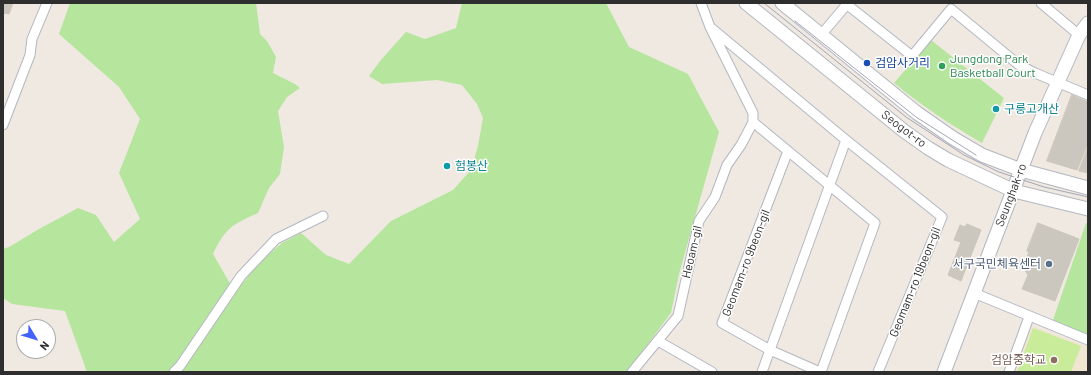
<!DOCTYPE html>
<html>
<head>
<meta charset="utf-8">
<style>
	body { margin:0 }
	#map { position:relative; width:1091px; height:375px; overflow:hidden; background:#efe9e1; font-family:Barlow,sans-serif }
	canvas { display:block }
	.frame { position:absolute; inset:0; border:4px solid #2e2e2e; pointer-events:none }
	.north { position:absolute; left:16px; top:319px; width:40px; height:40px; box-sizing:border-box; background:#fff; border:1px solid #ababab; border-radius:50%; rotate:128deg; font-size:11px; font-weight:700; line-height:16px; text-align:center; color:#2e2e2e }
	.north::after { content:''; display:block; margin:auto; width:14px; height:18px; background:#4264fb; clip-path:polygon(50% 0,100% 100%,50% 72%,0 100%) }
</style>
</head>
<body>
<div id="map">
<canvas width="1091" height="375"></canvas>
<div class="frame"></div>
<div class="north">N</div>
</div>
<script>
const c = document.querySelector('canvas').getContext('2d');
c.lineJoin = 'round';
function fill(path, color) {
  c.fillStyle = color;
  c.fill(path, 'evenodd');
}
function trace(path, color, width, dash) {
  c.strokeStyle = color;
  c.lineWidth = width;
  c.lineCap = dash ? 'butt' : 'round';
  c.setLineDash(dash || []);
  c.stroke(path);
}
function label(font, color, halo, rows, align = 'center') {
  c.font = font + ' Barlow,"Noto Sans KR",sans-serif';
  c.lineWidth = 3;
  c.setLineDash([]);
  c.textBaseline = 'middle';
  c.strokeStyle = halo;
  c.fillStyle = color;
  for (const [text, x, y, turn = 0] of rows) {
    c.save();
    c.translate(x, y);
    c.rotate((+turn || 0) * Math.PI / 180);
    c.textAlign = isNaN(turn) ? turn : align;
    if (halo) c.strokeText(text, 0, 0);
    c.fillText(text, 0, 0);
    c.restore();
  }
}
fill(new Path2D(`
	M1032,326L1088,347V372H1015Z`), '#f0e6d1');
fill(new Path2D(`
	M70,3H256L260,34L267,41L276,57L273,73L295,84L300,88L287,97L278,111L284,147L280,174L269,188L258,213C233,224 225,228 213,254L232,287L244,282L257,264L282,243L301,233L326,255L349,264L391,221L453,190L471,170L478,146L483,118L477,104L462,85L437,80L382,84L369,76L380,61L406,32L425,39L456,28L462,3H606L629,47L688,74L719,132L679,274L671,313L627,372H87L65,311L12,304L3,298V249L9,247L39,229L78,208L96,215L114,242L140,219L119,173L140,119L119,87L59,34Z
	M931,40L1004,98L982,143C951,125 922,106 894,83Z
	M1086,223L1088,224V337L1052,323Z`), '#b6e59e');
fill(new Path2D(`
	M1033,328L1081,346L1071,372H1017Z`), '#c9ec9a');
const building = new Path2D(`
	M3,3H13L9,14L3,13Z
	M1072,95L1088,102V143L1077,170L1047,161Z
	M1088,147V173L1079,171Z
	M1038,223L1079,239L1055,301L1022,289L1028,275L1025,270L1028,265L1026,259L1029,252L1027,251Z
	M967,224L981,230L961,281L948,275L961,242L954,240L960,225L965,227Z`);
fill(building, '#cbc7bf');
trace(building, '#cbc5ba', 1);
const street = new Path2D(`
	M845,3L912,56L951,9L1019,65L1035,73L1088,95
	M1041,3L1079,35
	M710,27L846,140L942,217L878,372
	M821,35L848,3
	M753,122L875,223L821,372
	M3,125L30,55L32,39L47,3
	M788,151L722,323L770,350L820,372
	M974,293L1088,340
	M658,341L712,372
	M174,372L180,366L241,276L276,239L323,216
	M632,372L678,316L699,221L715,197L727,165L741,145L753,122V113L710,27L701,3
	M762,372L846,140
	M1009,372L1029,317`);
const secondary = new Path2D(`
	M746,3L904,131L928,148L948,160L1014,191L1088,209
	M782,3L917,113L953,138L982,155L1021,170L1088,188
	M944,372L1035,133L1079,35L1088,23`);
trace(street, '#b4b7c1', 11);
trace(secondary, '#b4b7c1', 15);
trace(street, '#fff', 9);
trace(secondary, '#fff', 13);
trace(new Path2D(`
	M764,3L906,117L964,155L999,172L1044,187L1088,197
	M795,21L916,117L976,155`), '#a3a6b8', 1);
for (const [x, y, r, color] of [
	[867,63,4,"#1a4fb4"],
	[942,66,4,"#2e9e5b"],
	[996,109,4,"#0f9aa8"],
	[447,166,4,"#0f9aa8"],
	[1049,264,4,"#5c6f8a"],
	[1054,360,4,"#8d6e63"]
]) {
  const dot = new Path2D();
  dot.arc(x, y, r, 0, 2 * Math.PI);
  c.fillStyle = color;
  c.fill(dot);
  trace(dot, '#fff', 1.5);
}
label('12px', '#27864d', '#fff', [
	["Jungdong Park",950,59],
	["Basketball Court",950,73]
], 'left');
label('12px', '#164399', '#fff', [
	["검암사거리",875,63]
], 'left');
label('12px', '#0d838f', '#fff', [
	["구릉고개산",1004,109],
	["험봉산",455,166]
], 'left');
label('12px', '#2e2e2e', '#fff', [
	["Seogot-ro",904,129,37],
	["Seunghak-ro",1011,195,-69],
	["Heoam-gil",692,252,-77],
	["Geomam-ro 9beon-gil",746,263,-69],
	["Geomam-ro 19beon-gil",915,282,-68]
]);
label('12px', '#4e5e75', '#fff', [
	["서구국민체육센터",1041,264]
], 'right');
label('12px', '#785e54', '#fff', [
	["검암중학교",1046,360]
], 'right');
</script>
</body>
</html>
